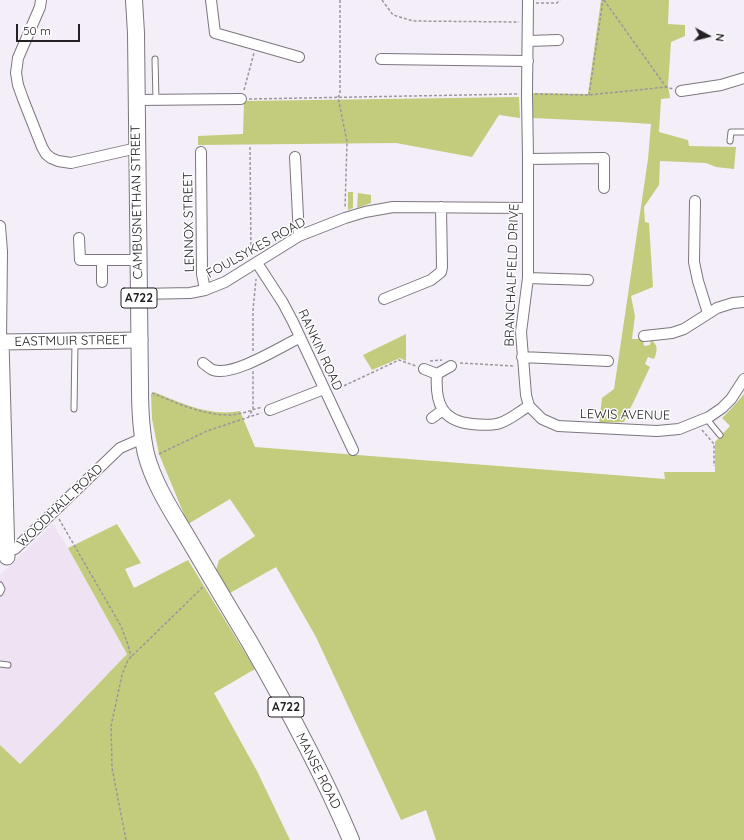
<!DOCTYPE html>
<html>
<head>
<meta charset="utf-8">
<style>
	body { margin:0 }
	#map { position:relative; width:744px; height:840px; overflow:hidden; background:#f4eef8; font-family:Quicksand,sans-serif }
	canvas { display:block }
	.north { position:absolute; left:688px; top:16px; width:40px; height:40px; -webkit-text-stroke:3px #fff; paint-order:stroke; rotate:97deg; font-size:11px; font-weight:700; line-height:16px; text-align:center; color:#242125 }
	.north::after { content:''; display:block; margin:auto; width:14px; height:18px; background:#242125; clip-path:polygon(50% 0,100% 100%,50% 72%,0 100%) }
	.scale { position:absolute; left:16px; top:24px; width:64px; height:18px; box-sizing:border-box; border:2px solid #242125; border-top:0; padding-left:5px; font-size:12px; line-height:14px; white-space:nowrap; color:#242125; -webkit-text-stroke:3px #fff; paint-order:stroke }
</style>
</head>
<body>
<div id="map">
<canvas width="744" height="840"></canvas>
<div class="north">N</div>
<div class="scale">50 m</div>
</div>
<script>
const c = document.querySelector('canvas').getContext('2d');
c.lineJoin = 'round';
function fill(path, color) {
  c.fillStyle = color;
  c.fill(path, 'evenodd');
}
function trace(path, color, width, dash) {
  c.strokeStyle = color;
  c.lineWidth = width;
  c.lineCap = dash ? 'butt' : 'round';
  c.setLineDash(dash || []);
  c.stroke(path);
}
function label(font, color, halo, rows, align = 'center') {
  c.font = font + ' Quicksand,sans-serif';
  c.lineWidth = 3;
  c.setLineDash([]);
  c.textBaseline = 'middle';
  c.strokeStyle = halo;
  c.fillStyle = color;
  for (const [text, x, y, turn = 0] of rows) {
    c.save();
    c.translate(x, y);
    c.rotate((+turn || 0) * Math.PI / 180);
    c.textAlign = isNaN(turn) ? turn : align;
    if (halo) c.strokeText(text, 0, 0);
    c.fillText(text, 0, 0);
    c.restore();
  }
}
fill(new Path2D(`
	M53,524L68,548L127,654L58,726L19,764L0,745V575Z`), '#eee2f3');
fill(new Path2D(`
	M601,0H669L668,24L685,25V36L671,42L668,86L670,98L661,99L659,132L688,140L689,146L736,147L734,169L716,167L706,163L660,161L659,185L644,207L645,222L649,223L653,287L631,296L635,316L632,339H643L644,346L650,345L651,340C659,345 657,352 654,359L648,357L645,364L650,367L624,422L599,423L602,398L614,389L648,159L651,124L620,122L532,118L531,93L588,94Z
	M519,97L520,118L499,115L472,157L396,143L198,145V136L243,134L244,101Z
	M348,192H353V208L348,210Z
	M358,193L371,195V203L357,208Z
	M406,334V361L400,358L372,370L363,355Z
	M154,392C181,403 210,417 240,411L255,447L665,479L664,472H715V442L730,426L722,418L732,408L744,394V840H436L426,810L401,820L316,637L276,567L230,593L216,570L219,560L255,536L230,499L188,524L159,454L152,419L151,394Z
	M117,524L141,563L125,569L134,588L188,560L255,669L214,693L257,771L290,840H0V745L20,764L58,726L127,654L68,548Z`), '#c3cc7c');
const lane = new Path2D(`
	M155,59L156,100
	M730,141L731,132H744
	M74,409L75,343
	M706,418L720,435
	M0,585L2,589L0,593
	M0,664L8,665`);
const street = new Path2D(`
	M41,0L40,7L18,58L16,73L18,85L23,99L42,147L46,154L51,158L58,161L71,163L137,148
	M211,0L215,33L299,57
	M528,0L527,94L528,159V278L521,332L526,395L529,406L542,419L558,426L657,431L679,429L709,417L722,408L731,399L744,379
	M528,41L558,40
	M381,59L528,61
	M681,91L721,85L744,78
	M136,100L241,99
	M201,152L202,274L205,290
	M295,157L299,236
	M528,159L604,158V188
	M695,201L694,262L698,281L708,313
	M0,226L2,252L1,342
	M79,238L80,260H138
	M102,260V282
	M257,263L283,303L293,322L353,450
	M528,278L588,280
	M138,294L190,293L205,290L225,282L299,236L345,218L365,212L393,207L528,208
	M384,299L431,280L441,272L442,267L441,207
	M644,336L672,333L684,329L717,308L733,303L744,302
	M522,357L608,361
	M203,363C206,365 210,369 213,370C233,377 280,347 299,338
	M451,366L437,374C435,402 441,421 472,424C481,425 491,426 500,423C510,420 520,411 529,406
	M424,369L437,374
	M270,410L324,389
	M432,418L443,410
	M15,549L120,448L143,438`);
const secondary = new Path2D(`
	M7,557L1,342L140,340`);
const primary = new Path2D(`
	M134,0L136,33L140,388C140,410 141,432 146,454C154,485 173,513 189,540C209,574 229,608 249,641C286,705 322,771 351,840`);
trace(lane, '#7c767e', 7);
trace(street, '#7c767e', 12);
trace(secondary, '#7c767e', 17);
trace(primary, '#7c767e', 18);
trace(new Path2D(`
	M340,0V94L338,97L347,142L345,208
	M382,0L393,15L413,21L519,22
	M604,0L666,87
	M536,3H557L560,0
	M244,90L254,53
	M535,94L589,95L666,87L673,89
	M589,95L603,0
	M249,99L518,94
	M250,147L251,255
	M253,351V310L256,279
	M430,361L442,360
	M460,363L514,366
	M335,390L399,360L416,366
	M152,393C177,403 202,415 229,415C240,415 251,410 262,407
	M248,418L253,409V370
	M702,430L714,444V466
	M159,454L207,431L261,413
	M59,519L121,626L128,645L131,657
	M126,840L112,768L111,726L122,675L128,660L131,657L203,587`), '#9b969e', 1.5, [3, 2]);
trace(lane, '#fff', 5);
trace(street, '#fff', 10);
trace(secondary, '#fff', 15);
trace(primary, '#fff', 16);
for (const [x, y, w] of [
	[139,298,36],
	[286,707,36]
]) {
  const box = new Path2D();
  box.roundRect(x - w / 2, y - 10, w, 20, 3);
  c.fillStyle = '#fff';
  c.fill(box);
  trace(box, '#242125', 1);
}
label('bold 12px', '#242125', null, [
	["A722",139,298],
	["A722",286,707]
]);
label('13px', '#242125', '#fff', [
	["CAMBUSNETHAN STREET",137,202,-91],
	["LENNOX STREET",189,222,-91],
	["FOULSYKES ROAD",256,248,-29],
	["BRANCHALFIELD DRIVE",512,275,-88],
	["EASTMUIR STREET",71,341,-1],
	["RANKIN ROAD",320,350,65],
	["LEWIS AVENUE",625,415,1],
	["WOODHALL ROAD",60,506,-44],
	["MANSE ROAD",318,771,63]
]);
</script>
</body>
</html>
